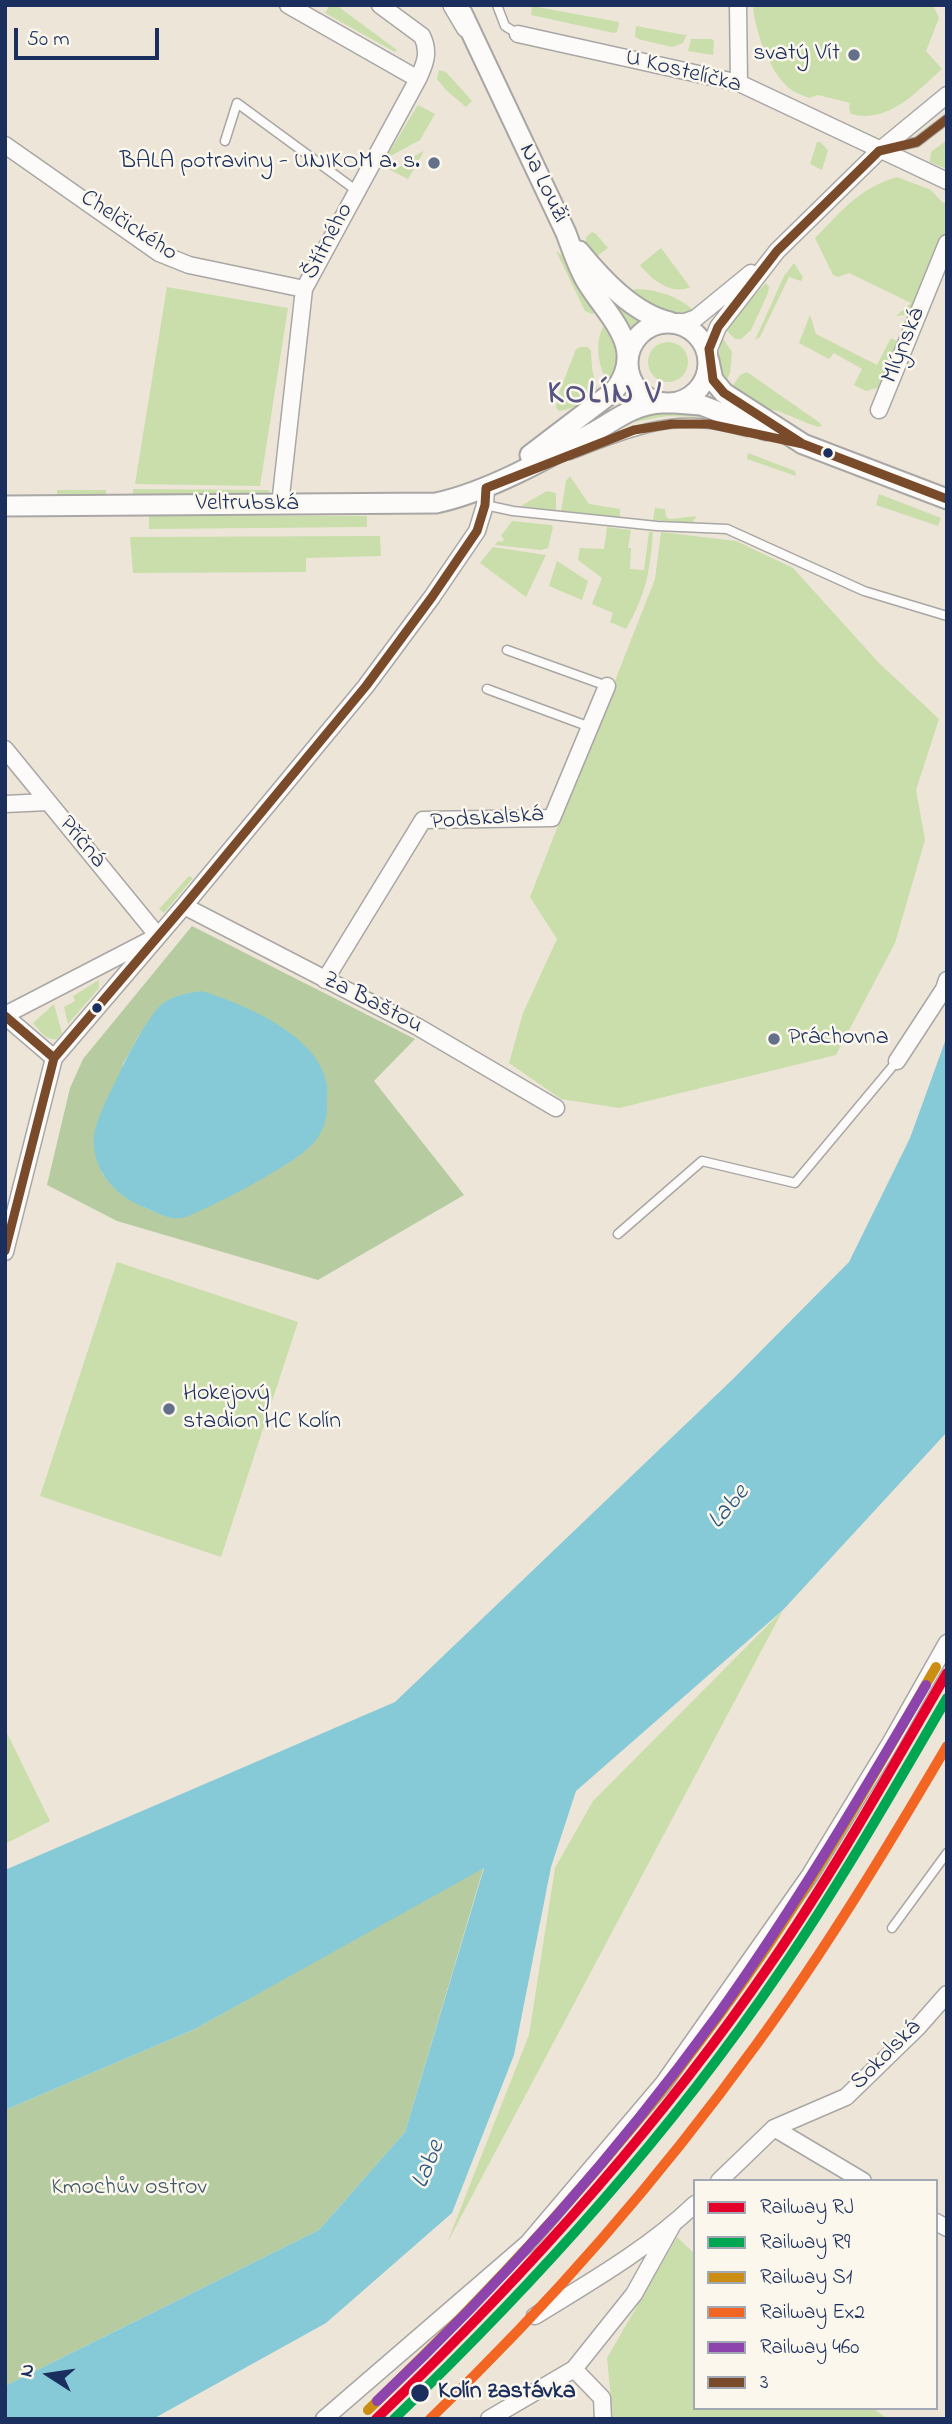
<!DOCTYPE html>
<html>
<head>
<meta charset="utf-8">
<style>
	body { margin:0 }
	#map { position:relative; width:952px; height:2424px; overflow:hidden; background:#ede5d8; font-family:"Indie Flower",sans-serif }
	canvas { display:block }
	.frame { position:absolute; inset:0; border:7px solid #1b2f5e; pointer-events:none }
	.legend { position:absolute; left:693px; top:2179px; width:245px; height:231px; box-sizing:border-box; background:#fbf7ec; border:2px solid #a1a7b3; margin:0; padding:9px 12px; list-style:none; font-size:21px; color:#1b2f5e }
	.legend li { display:flex; align-items:center; gap:14px; height:35px }
	.legend b { width:35px; border:2px solid #a1a7b3 }
	.north { position:absolute; left:14px; top:2340px; width:70px; height:70px; -webkit-text-stroke:5px #fbf7ec; paint-order:stroke; rotate:282deg; font-size:19px; font-weight:700; line-height:28px; text-align:center; color:#1b2f5e }
	.north::after { content:''; display:block; margin:auto; width:24px; height:32px; background:#1b2f5e; clip-path:polygon(50% 0,100% 100%,50% 72%,0 100%) }
	.scale { position:absolute; left:14px; top:28px; width:145px; height:32px; box-sizing:border-box; border:4px solid #1b2f5e; border-top:0; padding-left:9px; font-size:21px; line-height:24px; white-space:nowrap; color:#1b2f5e; -webkit-text-stroke:5px #fbf7ec; paint-order:stroke }
</style>
</head>
<body>
<div id="map">
<canvas width="952" height="2424"></canvas>
<div class="frame"></div>
<ul class="legend">
<li><b style="height:9px;background:#e4002b"></b>Railway RJ</li>
<li><b style="height:9px;background:#00a651"></b>Railway R9</li>
<li><b style="height:9px;background:#cb8e13"></b>Railway S1</li>
<li><b style="height:9px;background:#f26522"></b>Railway Ex2</li>
<li><b style="height:9px;background:#8e44ad"></b>Railway 460</li>
<li><b style="height:9px;background:#7a4b2a"></b>3</li>
</ul>
<div class="north">N</div>
<div class="scale">50 m</div>
</div>
<script>
const c = document.querySelector('canvas').getContext('2d');
c.lineJoin = 'round';
function fill(path, color) {
  c.fillStyle = color;
  c.fill(path, 'evenodd');
}
function trace(path, color, width, dash) {
  c.strokeStyle = color;
  c.lineWidth = width;
  c.lineCap = dash ? 'butt' : 'round';
  c.setLineDash(dash || []);
  c.stroke(path);
}
function label(font, color, halo, rows, align = 'center') {
  c.font = font + ' "Indie Flower",sans-serif';
  c.lineWidth = 5;
  c.setLineDash([]);
  c.textBaseline = 'middle';
  c.strokeStyle = halo;
  c.fillStyle = color;
  for (const [text, x, y, turn = 0] of rows) {
    c.save();
    c.translate(x, y);
    c.rotate((+turn || 0) * Math.PI / 180);
    c.textAlign = isNaN(turn) ? turn : align;
    if (halo) c.strokeText(text, 0, 0);
    c.fillText(text, 0, 0);
    c.restore();
  }
}
fill(new Path2D(`
	M330,5H336L397,50L395,52L325,13Z
	M753,5H933L939,18L926,51L942,69C916,92 889,124 851,114L849,108L850,103L818,95L809,98C803,95 794,93 789,88C770,73 754,29 753,5Z
	M532,6L619,22L617,32L614,33L531,15Z
	M636,26L685,35L687,33L683,43L672,47L638,39L635,36Z
	M691,39H712L714,41L713,55L688,51Z
	M439,70L446,72L472,101L466,107L446,90L437,79Z
	M418,105L435,114L420,140L385,159Z
	M947,140V169L930,162L931,152Z
	M817,142H820L828,150L822,170L810,164Z
	M424,151L408,179L388,169L389,167L394,170L412,160V157Z
	M897,177L931,190L942,202L947,204V228L914,311L906,315L896,316L911,303L849,273L838,277L833,275L815,238C842,211 859,188 897,177Z
	M592,232L596,234L608,248L596,257L586,242V237Z
	M661,248L690,287C672,296 651,279 640,265Z
	M556,251L564,257L596,312L592,314L585,311Z
	M794,263L803,277L801,281L789,277L760,337L755,340L784,276Z
	M766,283L769,287L768,293L751,330L741,339H735L726,330L738,313Z
	M167,287L288,308L260,486L135,484Z
	M635,289C658,290 676,295 693,310C669,321 648,306 629,293Z
	M622,303L641,320L631,330L614,311Z
	M810,315L816,334L877,365L891,338L897,341V350L881,387L866,391L854,385L862,369L834,353L829,359L799,343Z
	M606,322C621,349 622,356 609,385C598,367 593,340 606,322Z
	M722,337L732,352L730,373L726,382C718,367 717,354 722,337Z
	M648 362a20 20 0 1 1 40 0a20 20 0 1 1-40 0Z
	M581,347H588L591,351L592,369L597,389C587,401 574,409 559,411L556,408L557,398L576,349Z
	M747,372L820,423L822,426L817,427L778,411L763,408L732,387L740,375Z
	M690,410L705,415V417L667,416L634,422L630,418L632,415Z
	M748,453L795,471L796,476L747,459Z
	M570,476L589,504L620,509V517L561,511L566,481Z
	M133,489L269,490L270,494H133Z
	M57,490H106V495H57Z
	M547,491L556,493V511L521,506Z
	M879,494L941,518L938,526L876,505Z
	M655,508L665,509L666,517L670,519L697,516L692,523L653,520Z
	M149,516H367V527L149,529Z
	M512,521L551,525L553,527L548,548L541,550L495,545L498,541L502,542L504,539L501,536Z
	M607,527L631,530L628,548H631L630,569L644,570L649,532H653C650,572 646,594 626,629L610,622L613,613L592,604L602,578L578,560L580,548L604,549Z
	M661,532L736,541L793,568L879,663L939,719L916,790L925,840L895,943L836,1055L619,1108L561,1099L509,1063L523,1013L557,939L530,897L655,579Z
	M380,536L381,556L306,558V572L133,573L130,537Z
	M493,547L546,555L526,597L480,563Z
	M557,561L588,581L582,600L549,586Z
	M189,876L193,878L164,913L159,909Z
	M99,980V988L68,1024L64,1007L75,1001L73,996Z
	M54,1004L62,1033L57,1039C46,1041 40,1031 33,1023Z
	M117,1262L298,1322L221,1557L40,1496Z
	M783,1610L447,2243L529,2035L555,1868L593,1801Z
	M5,1729L50,1821L5,1844Z
	M677,2237L695,2254V2408H873L888,2419H613L607,2358Z`), '#c9deaa');
fill(new Path2D(`
	M192,926L415,1039L374,1081L464,1195L318,1280L117,1221L47,1185L70,1088L83,1059ZM162,1004L182,1218C150,1215 123,1198 102,1173L123,1064L138,1037Z
	M484,1866L405,2132L319,2230L5,2386V2110L195,2029Z`), '#b6cca0');
fill(new Path2D(`
	M202,991C243,1004 316,1034 326,1081C328,1088 327,1096 327,1103C328,1134 311,1149 285,1165C259,1181 234,1195 206,1208C198,1211 189,1217 181,1218C167,1220 154,1211 141,1206C110,1193 86,1160 96,1126C102,1107 112,1089 120,1072C127,1056 149,1015 162,1004C173,995 189,993 202,991Z
	M947,1036V1432L783,1610L576,1791L551,1867L514,2055L452,2213L326,2323L153,2419H5V2386L319,2230L405,2132L484,1868L195,2029L5,2110V1870L395,1702L733,1379L849,1262L910,1138Z`), '#86cad8');
const service = new Path2D(`
	M497,5L505,26L518,34
	M225,141L237,103L357,191
	M888,148L917,142L947,119
	M570,455C615,438 660,417 709,424C722,425 735,429 747,432
	M485,505L513,511L657,526L727,529L864,591L947,616
	M507,650L607,686
	M487,689L590,727
	M618,1234L702,1161L795,1183L897,1061
	M892,1928L947,1853`);
const minor = new Path2D(`
	M288,5L418,79C425,64 430,52 422,36L380,5
	M738,5L739,83
	M518,34L739,83L947,181
	M5,145L159,253L189,265L304,289
	M671,322H685L696,318L751,273
	M709,361V349L718,327L777,251L879,151L947,95
	M879,410L947,243
	M280,505L304,289L418,79
	M5,749L158,936
	M5,804L48,802
	M184,906L418,1027L556,1108
	M325,980L423,820L552,818L607,686
	M5,1015L150,940
	M5,1016L54,1058
	M897,1061L944,989L947,980
	M5,1252L54,1058L184,906L366,686L432,597L477,531L485,505L486,488
	M774,2128L863,2181
	M719,2181L774,2128L846,2097L918,2027L947,1994
	M936,2222L947,2228
	M535,2316C590,2282 648,2249 695,2204
	M574,2369L602,2398L603,2419
	M324,2419L528,2243L663,2084L810,1875L891,1742L947,1643
	M489,2419L574,2369L634,2294L673,2224`);
const tertiary = new Path2D(`
	M462,13L566,233C572,249 577,265 585,279C606,316 649,347 614,391L530,455
	M579,251C602,279 634,314 670,322
	M628 363a40 40 0 1 1 80 0a40 40 0 1 1-80 0Z
	M709,361L713,380L724,393L803,444L947,499
	M675,403L701,405L766,430
	M5,506L436,503C488,492 548,458 594,432C617,419 635,404 662,403`);
const secondary = new Path2D(`
	M454,5L467,27`);
trace(service, '#a9a7a5', 11);
trace(minor, '#a9a7a5', 19);
trace(tertiary, '#a9a7a5', 23);
trace(secondary, '#a9a7a5', 24);
trace(service, '#fcfbf9', 8);
trace(minor, '#fcfbf9', 16);
trace(tertiary, '#fcfbf9', 19);
trace(secondary, '#fcfbf9', 21);
trace(new Path2D(`
	M947,119L917,142L879,151L777,251L718,327L709,349L713,380L724,393L803,444L947,499
	M5,1016L54,1058
	M5,1251L54,1058L184,906L366,686L432,597L477,531L485,505L486,488L634,430L672,424H709L803,444`), '#7a4b2a', 9);
trace(new Path2D(`
	M376,2419C522,2279 657,2130 771,1963C835,1870 890,1771 947,1673`), '#e4002b', 10);
trace(new Path2D(`
	M394,2419C537,2281 670,2134 781,1970C841,1882 894,1789 947,1698`), '#00a651', 10);
trace(new Path2D(`
	M368,2410C512,2271 648,2122 761,1956C824,1863 880,1764 936,1667`), '#cb8e13', 10);
trace(new Path2D(`
	M430,2419C550,2304 659,2179 756,2045C826,1949 887,1848 947,1746`), '#f26522', 10);
trace(new Path2D(`
	M377,2401C502,2283 615,2156 717,2016C793,1910 860,1797 926,1685`), '#8e44ad', 10);
for (const [x, y, r, color] of [
	[854,55,7,"#646f89"],
	[434,163,7,"#646f89"],
	[828,453,6,"#1b2f5e"],
	[97,1008,6,"#1b2f5e"],
	[774,1039,7,"#646f89"],
	[169,1409,7,"#646f89"],
	[420,2393,10,"#1b2f5e"]
]) {
  const dot = new Path2D();
  dot.arc(x, y, r, 0, 2 * Math.PI);
  c.fillStyle = color;
  c.fill(dot);
  trace(dot, '#fbf7ec', 2.5);
}
label('24px', '#1b2f5e', '#fbf7ec', [
	["svatý Vít",840,55],
	["BALA potraviny - UNIKOM a. s.",420,163],
	["Práchovna",788,1039,"left"],
	["Hokejový",183,1395,"left"],
	["stadion HC Kolín",183,1423,"left"]
], 'right');
label('24px', '#1b2f5e', '#fbf7ec', [
	["U Kostelíčka",683,73,14],
	["Na Louži",542,184,64],
	["Chelčického",128,227,33],
	["Štítného",329,242,-62],
	["Mlýnská",905,346,-68],
	["Veltrubská",247,505],
	["Podskalská",487,820,-4],
	["Příčná",81,843,50],
	["Za Baštou",372,1004,27],
	["Sokolská",887,2056,-45]
]);
label('24px', '#3f5968', '#fbf7ec', [
	["Kmochův ostrov",129,2189]
]);
label('bold 24px', '#1b2f5e', '#fbf7ec', [
	["Kolín zastávka",438,2393]
], 'left');
label('italic 26px', '#2e5a83', '#fbf7ec', [
	["Labe",730,1508,-50],
	["Labe",430,2165,-68]
]);
c.letterSpacing = '2px';
label('bold 32px', '#565484', '#fbf7ec', [
	["KOLÍN V",605,397]
]);
c.letterSpacing = '0px';
</script>
</body>
</html>
